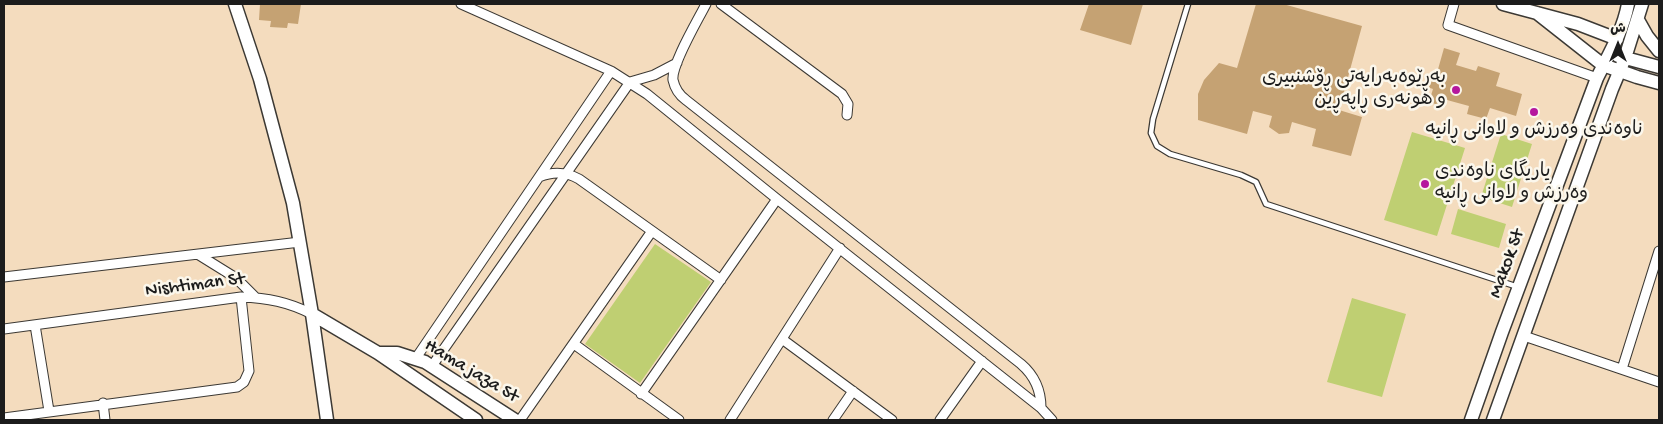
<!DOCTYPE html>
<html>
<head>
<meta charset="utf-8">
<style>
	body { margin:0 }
	#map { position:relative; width:1663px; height:424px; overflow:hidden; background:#f4dcbe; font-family:"Gochi Hand","Playpen Sans Arabic",sans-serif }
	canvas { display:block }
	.frame { position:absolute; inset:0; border:5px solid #1c1c1c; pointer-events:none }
	.north { position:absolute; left:1593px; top:20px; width:50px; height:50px; -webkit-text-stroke:4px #fbf7ec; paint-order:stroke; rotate:0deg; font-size:14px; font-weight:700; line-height:20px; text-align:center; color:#1c1c1c }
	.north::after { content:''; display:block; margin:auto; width:18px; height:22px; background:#1c1c1c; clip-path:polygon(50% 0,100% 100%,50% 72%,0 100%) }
</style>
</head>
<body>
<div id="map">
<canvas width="1663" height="424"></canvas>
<div class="frame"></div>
<div class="north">ش</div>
</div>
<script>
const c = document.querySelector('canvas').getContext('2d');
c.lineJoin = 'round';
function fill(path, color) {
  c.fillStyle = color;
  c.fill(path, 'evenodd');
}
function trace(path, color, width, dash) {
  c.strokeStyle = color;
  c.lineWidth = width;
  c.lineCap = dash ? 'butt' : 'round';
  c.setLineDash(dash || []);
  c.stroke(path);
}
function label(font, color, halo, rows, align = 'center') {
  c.font = font + ' "Gochi Hand","Playpen Sans Arabic",sans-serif';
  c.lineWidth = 5;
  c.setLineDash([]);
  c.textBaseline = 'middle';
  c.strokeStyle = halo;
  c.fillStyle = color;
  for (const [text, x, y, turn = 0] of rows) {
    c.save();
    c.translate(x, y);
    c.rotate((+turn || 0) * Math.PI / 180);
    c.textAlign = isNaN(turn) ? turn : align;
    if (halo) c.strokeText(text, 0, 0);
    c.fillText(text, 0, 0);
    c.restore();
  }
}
fill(new Path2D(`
	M1412,132L1465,148L1437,236L1384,220Z
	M1501,134L1532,144L1512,207L1481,197Z
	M1458,209L1506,224L1499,248L1451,234Z
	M655,244L711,282L640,383L585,344Z
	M1352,298L1406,314L1382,397L1327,382Z`), '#bfcf72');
fill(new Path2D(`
	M260,4H301L298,24L288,23L287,28L270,27L271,21L259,20Z
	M1089,4H1143L1131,45L1080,30Z
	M1256,4H1283L1362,26L1339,110L1362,117L1351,156L1312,146L1316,129L1292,122L1289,133L1279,134L1269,127L1272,116L1253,111L1247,134L1198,120V94L1204,80L1219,63L1237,68Z
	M1444,48L1460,53L1456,65L1476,71L1478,66L1500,73L1496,86L1522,94L1516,116L1490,108L1486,119L1467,114L1469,106L1447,100L1445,107L1429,102L1433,89L1424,86L1426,77L1435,80Z`), '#c5a273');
const lane = new Path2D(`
	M1188,4L1153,119L1151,133L1157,146L1170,154L1241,175L1256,182L1266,204L1518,287`);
const street = new Path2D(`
	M461,4L611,71L647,94L777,199L1041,408L1052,420
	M706,4C698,20 671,65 673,80C675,89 679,95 686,100L1021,364C1035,376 1041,390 1041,408
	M721,4L842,94L848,104L847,115
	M1454,4L1448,25L1597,78
	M539,177C554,171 566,172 579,179L721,280
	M199,255L236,278L256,298
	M4,277L300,242
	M35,325L49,411
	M4,329L241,297C268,298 288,302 312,314
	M1524,336L1659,382
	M782,339L892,420
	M574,344L679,420
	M416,358L611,71
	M432,366L630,82L654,75L677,63
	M1622,369L1659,251
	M641,394L777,199
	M103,403L105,420
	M4,418L237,387L244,382L249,371L241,297
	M520,420L652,231
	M730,420L840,248
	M833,420L853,391
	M940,420L982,361`);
const secondary = new Path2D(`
	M235,4L260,79L293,203L312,314L327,420
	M1503,4L1578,24L1617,39
	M1537,13L1603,65L1637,77L1659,83
	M1638,20L1647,36L1659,51
	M1618,56L1659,67
	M312,314L378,353L476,420
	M378,353H397L425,362L515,420
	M1471,420L1502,332L1597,78C1609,54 1623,31 1628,4
	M1493,420L1612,89L1625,58L1642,4`);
trace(lane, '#3c3934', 7);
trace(street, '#3c3934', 11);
trace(secondary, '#3c3934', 15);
trace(lane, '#fff', 4.5);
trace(street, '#fff', 9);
trace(secondary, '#fff', 12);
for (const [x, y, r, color] of [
	[1456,90,5,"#b5179e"],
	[1534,112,5,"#b5179e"],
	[1425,184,5,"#b5179e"]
]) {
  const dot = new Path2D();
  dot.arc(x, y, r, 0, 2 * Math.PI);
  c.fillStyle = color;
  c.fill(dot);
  trace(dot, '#fbf7ec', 2);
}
label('19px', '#1c1c1c', '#fbf7ec', [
	["بەڕێوەبەرایەتی ڕۆشنبیری",1446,79],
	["و هونەری ڕاپەڕین",1446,101],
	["ناوەندی وەرزش و لاوانی ڕانیە",1534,131,"center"],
	["یاریگای ناوەندی",1435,173,"left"],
	["وەرزش و لاوانی ڕانیە",1435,195,"left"]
], 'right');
label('19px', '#1c1c1c', '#fbf7ec', [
	["Makok St",1508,264,-70],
	["Nishtiman St",195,286,-7],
	["Hama jaza St",471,372,31]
]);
</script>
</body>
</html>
